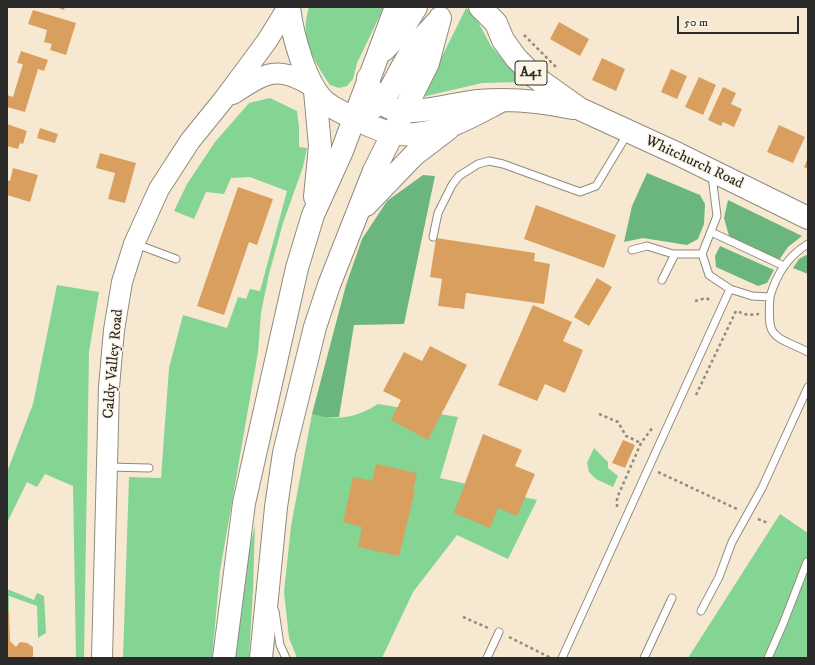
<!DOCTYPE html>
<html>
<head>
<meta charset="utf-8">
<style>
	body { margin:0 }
	#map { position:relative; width:815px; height:665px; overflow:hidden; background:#f7e9d1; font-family:"IM FELL DW Pica",serif }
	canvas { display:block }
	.frame { position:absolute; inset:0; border:8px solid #2b2b2b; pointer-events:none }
	.scale { position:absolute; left:677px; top:16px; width:122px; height:18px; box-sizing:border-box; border:2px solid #2b2b2b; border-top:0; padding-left:5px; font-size:12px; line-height:14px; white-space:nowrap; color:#2b2b2b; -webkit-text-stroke:3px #fcf5e5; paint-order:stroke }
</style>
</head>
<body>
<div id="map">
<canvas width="815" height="665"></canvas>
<div class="frame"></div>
<div class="scale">50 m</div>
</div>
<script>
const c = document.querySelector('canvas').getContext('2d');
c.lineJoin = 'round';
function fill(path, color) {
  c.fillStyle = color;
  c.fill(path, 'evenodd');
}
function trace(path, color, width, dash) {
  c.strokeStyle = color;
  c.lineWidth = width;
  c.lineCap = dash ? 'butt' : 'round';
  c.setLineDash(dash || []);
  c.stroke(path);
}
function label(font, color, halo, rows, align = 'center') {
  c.font = font + ' "IM FELL DW Pica",serif';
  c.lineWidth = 3;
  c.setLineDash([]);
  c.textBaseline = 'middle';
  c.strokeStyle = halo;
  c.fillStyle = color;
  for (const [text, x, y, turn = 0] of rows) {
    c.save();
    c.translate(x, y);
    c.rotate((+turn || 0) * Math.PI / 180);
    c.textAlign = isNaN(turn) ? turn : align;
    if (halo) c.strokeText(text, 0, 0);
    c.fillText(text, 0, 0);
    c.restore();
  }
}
fill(new Path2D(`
	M309,7H384L357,63L353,79L347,86L339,88L330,85C313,59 299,39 309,7Z
	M466,8L475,16L491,46L522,82L482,83L422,97Z
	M270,98L297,111L299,127V147L307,148L303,167L283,223L269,274L261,313L258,352L220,571L212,658H123L129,477L161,478L169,368L183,315L227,328L238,297L246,299L250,289L260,291L287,191L250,177L231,178L224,194L206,192L194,219L174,211L187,184L215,142L249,103Z
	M57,285L99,292L89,352L84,658H76L73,486L45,474L37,487L27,482L7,523V472L33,404Z
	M378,404L458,417L440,478L537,500L508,559L457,535L413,592L382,658H297L289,638L284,592L291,526L312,414C338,421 356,418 378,404Z
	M594,448L608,462V468L618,476L613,487L596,479L589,472L587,463Z
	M780,514L808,533V658H688Z
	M255,525L253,590L249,658H235C239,613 244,569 255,525Z
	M7,589L34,600L37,593L44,596L46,633L38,638L37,606L9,596V612H7Z`), '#84d494');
fill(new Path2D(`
	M647,173L700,195L705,204L704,224L698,239L687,245L643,238L624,242L632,206Z
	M423,175L435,176L404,324L354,325L339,417H324L312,414L346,285L362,239L387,201Z
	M728,200L802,236L788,247L779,260L729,236L724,218Z
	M720,246L774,270L767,283L758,286L716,267L715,256Z
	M808,254V274L793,268L799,259Z`), '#6bb67e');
fill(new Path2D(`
	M56,7H65L64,10Z
	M33,10L76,23L66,55L50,50L52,44L44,42L47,30L28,24Z
	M559,22L589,39L580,56L550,39Z
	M21,51L48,60L44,71L38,69L25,112L7,107V95L13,97L23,64L17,63Z
	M602,58L625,69L616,91L592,80Z
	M671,69L687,76L677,99L661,92Z
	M699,77L716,85L703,115L685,107Z
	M723,87L736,93L731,104L742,109L734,127L723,122L721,126L708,120Z
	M7,124L27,131L23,144L20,143L18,149L7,146Z
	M779,125L805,137L793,163L767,152Z
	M40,128L58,134L55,143L37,138Z
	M100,153L136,163L125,203L108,199L115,173L96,168Z
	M808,158V169L804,167Z
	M13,168L38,175L30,202L7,195V180L10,181Z
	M238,187L273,199L257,245L249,242L224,315L197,306Z
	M536,205L616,235L604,268L524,239Z
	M436,238L535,253L534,261L550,264L544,304L466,293L464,309L438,306L442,279L430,277Z
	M597,278L612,287L589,326L574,317Z
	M533,305L572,322L563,341L583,350L565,393L545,384L537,401L498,385Z
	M430,346L467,365L428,440L391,420L401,400L383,391L404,352L422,361Z
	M483,434L522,450L515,466L535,474L517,516L498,508L490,528L454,513Z
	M623,440L635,445L625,468L612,463Z
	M376,464L417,473L413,491H415L399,556L358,547L362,527L343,522L353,477L372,481Z
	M7,612H9L10,641L16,647L20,642L27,643L33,647V656L31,658H7Z`), '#d99f5f');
const lane = new Path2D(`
	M712,176L717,216L702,254L709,275L730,289L752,296L770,297C776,275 788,256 808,244
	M711,232L784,266
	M433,237L438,213L452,185L459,176L478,164L489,161L503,164L580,192L596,186L628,133
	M136,244L176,259
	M632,250L647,246L673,254H702
	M662,280L675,254
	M770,297C767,340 772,334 808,352
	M109,467L149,468
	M275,611L280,645L286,658
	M701,611L719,577L732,542L762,488L808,387
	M487,658L499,632
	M562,658L730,289
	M644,658L672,598
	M768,658L783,624L807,562`);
const secondary = new Path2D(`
	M233,94C265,73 278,64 313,87
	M102,658L109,387L114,330L122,282L134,244L159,189L190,141L224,99L267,41L288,7`);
const highway = new Path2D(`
	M289,7C292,33 306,89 328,104C337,111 350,116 360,121C377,130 398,136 416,134C448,131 474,115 501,101
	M480,7L496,23L503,40L516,58L535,77L580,109L678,154L808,218
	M384,50L401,32L416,7
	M368,78C370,93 376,102 390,108C412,117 455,103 478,101C510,98 541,101 573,108
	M369,110C392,98 397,71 412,51C419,41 428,32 436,23
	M315,197L320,146L315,91
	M366,205L414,155L448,129
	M224,658L244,503L297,268L313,215L342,151L396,7
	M261,658L276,507L284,453L315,327L329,285L374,171L428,63L440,18`);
trace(lane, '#918a7e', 9);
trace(secondary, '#918a7e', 22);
trace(highway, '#918a7e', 24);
trace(new Path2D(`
	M524,35L557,68
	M695,301L706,298L712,301
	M696,395L736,311L748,315L759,314
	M599,414L618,422L626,436L641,443
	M658,472L737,509
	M617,507V498L641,443L653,427
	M758,519L768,523
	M463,617L488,628
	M509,637L551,658`), '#918a7e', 2.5, [3, 3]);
trace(lane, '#fff', 7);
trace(secondary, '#fff', 20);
trace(highway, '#fff', 22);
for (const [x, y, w] of [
	[531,73,32]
]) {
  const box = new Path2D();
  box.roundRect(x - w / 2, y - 12, w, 24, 3);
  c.fillStyle = '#fcf5e5';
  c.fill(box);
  trace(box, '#2b2b2b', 1);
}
label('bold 14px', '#2b2b2b', null, [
	["A41",531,73]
]);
label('15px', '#2b2b2b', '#fcf5e5', [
	["Whitchurch Road",694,163,25],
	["Caldy Valley Road",114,364,-85]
]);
</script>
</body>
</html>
